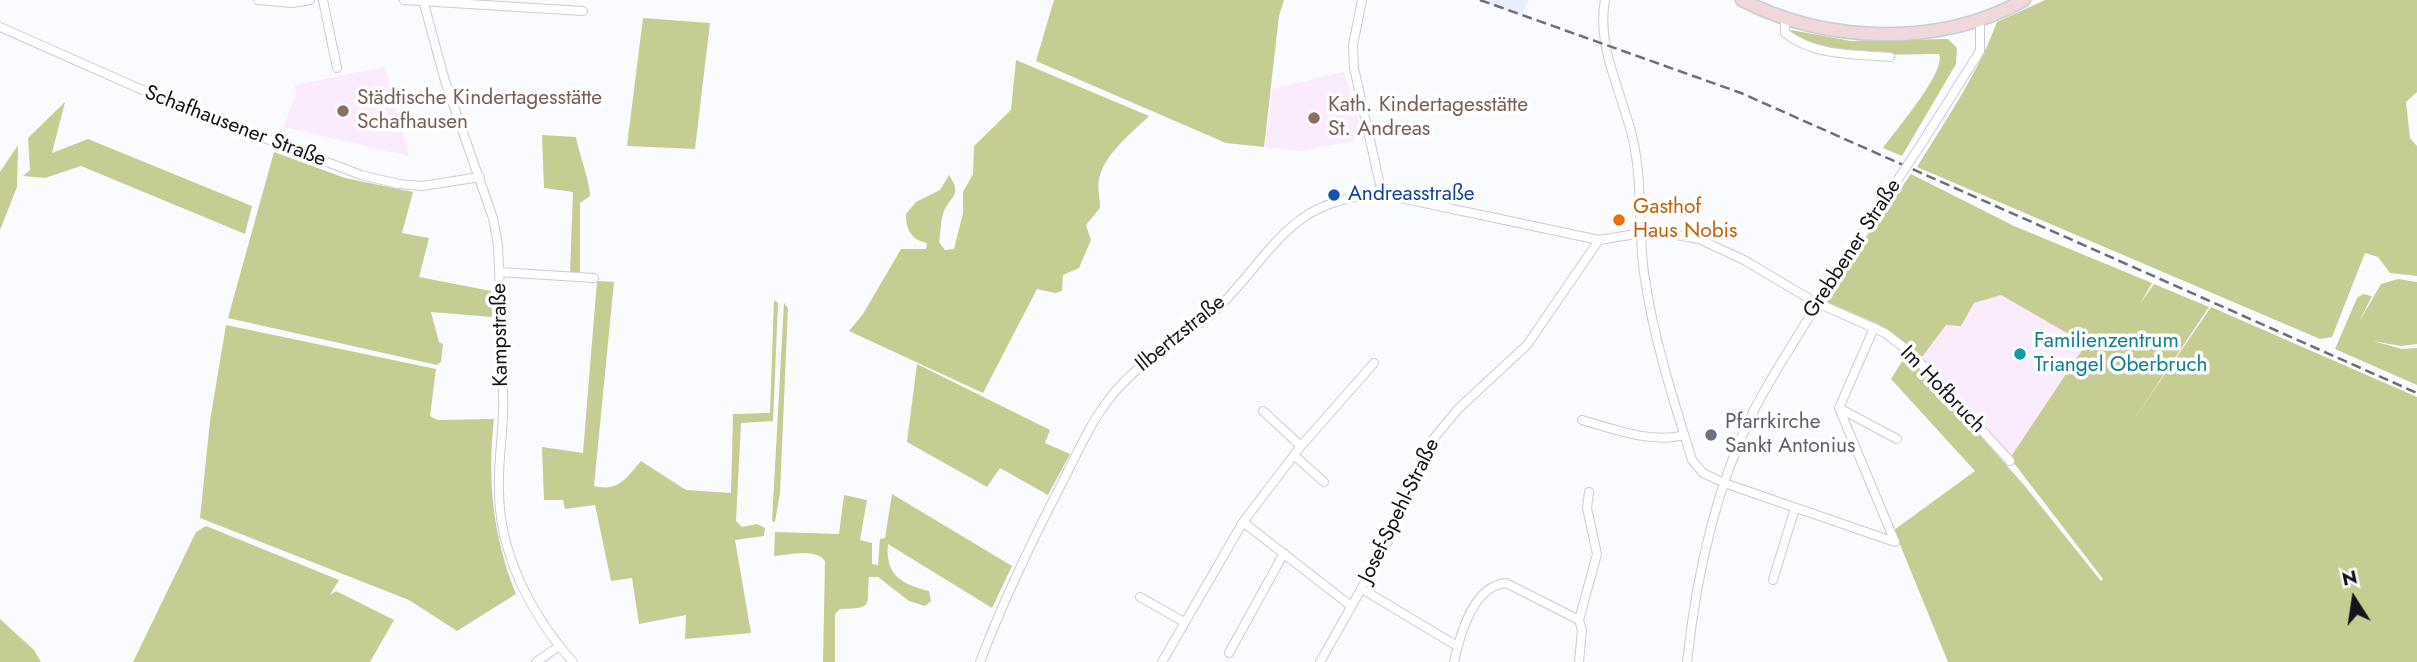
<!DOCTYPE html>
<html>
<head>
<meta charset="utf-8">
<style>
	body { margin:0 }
	#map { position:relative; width:2417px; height:662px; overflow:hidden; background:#fafbff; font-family:Jost,sans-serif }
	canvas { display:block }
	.north { position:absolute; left:2319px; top:564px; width:70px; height:70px; -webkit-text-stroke:5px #fff; paint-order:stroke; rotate:348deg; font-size:19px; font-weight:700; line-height:28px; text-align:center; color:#141518 }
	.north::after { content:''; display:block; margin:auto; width:24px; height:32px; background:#141518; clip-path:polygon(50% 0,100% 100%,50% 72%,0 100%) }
</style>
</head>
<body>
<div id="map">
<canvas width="2417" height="662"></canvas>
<div class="north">N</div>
</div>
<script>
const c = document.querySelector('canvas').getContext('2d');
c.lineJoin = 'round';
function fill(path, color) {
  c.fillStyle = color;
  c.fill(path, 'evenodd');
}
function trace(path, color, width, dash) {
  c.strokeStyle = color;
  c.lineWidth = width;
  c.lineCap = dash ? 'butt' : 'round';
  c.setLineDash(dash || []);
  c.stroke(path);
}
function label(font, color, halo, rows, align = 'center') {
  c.font = font + ' Jost,sans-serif';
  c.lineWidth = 7;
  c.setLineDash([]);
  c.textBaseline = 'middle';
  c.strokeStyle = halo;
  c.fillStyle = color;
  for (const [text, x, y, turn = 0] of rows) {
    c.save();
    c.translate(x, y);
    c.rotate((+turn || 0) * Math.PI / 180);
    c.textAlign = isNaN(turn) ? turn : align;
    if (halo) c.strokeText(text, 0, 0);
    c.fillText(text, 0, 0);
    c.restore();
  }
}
fill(new Path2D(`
	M1478,0H1529L1521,16Z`), '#eaedfe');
fill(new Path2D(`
	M385,67L409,156L283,127L296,95L294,85Z
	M1344,72L1363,135L1355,136L1354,141L1299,151L1265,147L1272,89Z
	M2001,295L2086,344L2010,458L1922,357L1946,325L1961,326L1974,303Z`), '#faebff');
fill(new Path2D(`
	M1054,0H1284L1279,16L1264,147L1226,143L1036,61Z
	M2045,0H2417V92L2406,102L2410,138L2417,146V276L2390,273L2378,257L2365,253L2332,337L2320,339L1917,167C1946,120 1977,75 1997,22Z
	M643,18L710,23L695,149L627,146Z
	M1791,30L1851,41L1948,39L1957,48L1956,64L1902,156L1883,148C1895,131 1947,71 1939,54C1891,54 1832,60 1791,33Z
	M1016,60L1149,116C1131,134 1105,153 1099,179C1097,187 1100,198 1100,208L1086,225L1091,240L1079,268L1063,275L1062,291L1055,293L1037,289L983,393L849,331L863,314L901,249H926L927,243C911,240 906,229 906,214L916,202L940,190L949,175C964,197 948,197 943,214C940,223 941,233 939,242L945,250L954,249L963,213V192L973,174L974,146L1011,110Z
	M65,102L52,153L88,139L252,206L245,234L81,166L45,178L23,176L30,170L28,138Z
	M542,135L576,137C579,154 590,181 590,196L580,203V275L570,274L573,192L544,188Z
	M18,145L17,187L0,230V172Z
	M274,152L345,178L413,192L402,233L429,238L419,277L491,291L492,317L431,312L439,342L443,344L441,362L437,365L228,318Z
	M1911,174L2014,226L2152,283L2140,304L2154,284L2209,307L2134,419L2211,307L2417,397V662H1948L1894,530L1975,471L1891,379L1907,353L2024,485L2101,581L2103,579L2010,458L2086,344L2001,295L1974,303L1961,326L1946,325L1922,357L1878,324L1822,300Z
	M2398,279L2417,282V344L2401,346L2373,341L2402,349L2417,348V385L2335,349L2357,298L2363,294L2372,296L2359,322L2381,284Z
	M597,281L614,282L594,486C619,492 626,478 641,461L686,490L731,493L733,414L770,413L774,300L778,303L773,421L741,423L736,521L742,527L757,524L765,528L764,536L735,540L751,633L685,639L686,615L639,624L632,578L611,581L595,505L565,509L563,500H544L542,447L583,453Z
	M784,303L788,308L780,493L775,522L772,521Z
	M226,325L436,369L430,416L437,420L494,419C487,479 493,537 516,594L457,631L409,600L200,518L210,421Z
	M917,364L1050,430L1045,443L1070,454L1048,495L1000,468L987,487L907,442Z
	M892,494L1012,566L992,608L888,544C885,575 901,584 929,591L931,601L925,606L909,601L878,577H869C866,607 875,608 840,609L835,614V662H823L825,561C816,548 789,555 774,556L775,532L839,534L844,495L867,500L860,540L872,543V564L878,565L880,539L885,538Z
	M206,526L339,580L330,595L336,591L394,620L370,662H133L196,532Z
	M0,619L34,650L41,662H0Z`), '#c6cd92');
const street = new Path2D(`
	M258,0L292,3L310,0
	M323,0L337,68
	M404,0L583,11
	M423,0L445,81L493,218L498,245C500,301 504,359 503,415C502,440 498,465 499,490C499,553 531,615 573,662
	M1362,0L1353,45L1354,68L1382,194
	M1605,0C1596,48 1623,94 1633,140C1643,184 1638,229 1644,273C1653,337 1673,399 1692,460L1703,473L1724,483L1895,542
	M1785,19V33C1814,56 1854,54 1890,57
	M0,27L165,100L361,175L399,184L422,186L480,177
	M1922,143L1980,51V19
	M499,272L594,278
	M1831,283L1891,190
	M1839,408L1895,542
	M1839,408L1874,328
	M1839,408L1897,439
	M1263,411L1301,446
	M1582,420C1613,429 1652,444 1684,435
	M1295,456L1324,482
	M1243,522L1301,446L1374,363
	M1773,580L1795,508
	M1362,589L1457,646
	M1140,597L1184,622
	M1579,620L1597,554L1587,508L1589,492
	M1229,653L1284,553
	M536,662L559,646
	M980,662C1003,601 1032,541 1062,483C1080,448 1095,411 1123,383C1152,352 1193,334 1223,303C1278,245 1292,199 1382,194L1599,240L1654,231L1699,239L1744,260L1813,301L1885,333L1911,353L2010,461
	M1162,662L1243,522L1351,606
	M1320,662L1390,538L1434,438L1458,409L1527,345L1599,240
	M1454,662C1460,634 1473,586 1506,583L1579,620L1582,630L1579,662
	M1687,662C1696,578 1715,490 1752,414C1768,382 1788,352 1806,322`);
const secondary = new Path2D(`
	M1742,0C1826,43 1939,48 2024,0`);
trace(street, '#caccd5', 10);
trace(secondary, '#caccd5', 15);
trace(street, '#fff', 8);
trace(secondary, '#efd7da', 12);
trace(new Path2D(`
	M1480,0L1741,93L2417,393`), '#6e6f73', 2.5, [10, 5]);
const streetBridge = new Path2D(`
	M1891,190L1922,143
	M1806,322L1831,283`);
trace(streetBridge, '#caccd5', 10, []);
trace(streetBridge, '#fff', 8);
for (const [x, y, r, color] of [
	[343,111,7,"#8d6e63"],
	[1314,118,7,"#8d6e63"],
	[1334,195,7,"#1a4fb4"],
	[1619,220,7,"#e8710a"],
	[2020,354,7,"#0f9aa8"],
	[1711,435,7,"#6b7280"]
]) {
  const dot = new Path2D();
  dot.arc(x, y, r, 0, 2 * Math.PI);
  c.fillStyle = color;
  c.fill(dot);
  trace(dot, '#fff', 2.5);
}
label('21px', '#785e54', '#fff', [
	["Städtische Kindertagesstätte",357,99],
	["Schafhausen",357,123],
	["Kath. Kindertagesstätte",1328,106],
	["St. Andreas",1328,130]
], 'left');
label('21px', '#141518', '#fff', [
	["Schafhausener Straße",235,127,21],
	["Grebbener Straße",1853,249,-57],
	["Ilbertzstraße",1181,334,-39],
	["Kampstraße",501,335,-91],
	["Im Hofbruch",1942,390,46],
	["Josef-Spehl-Straße",1400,511,-64]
]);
label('21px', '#164399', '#fff', [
	["Andreasstraße",1348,195]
], 'left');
label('21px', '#c56008', '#fff', [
	["Gasthof",1633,208],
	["Haus Nobis",1633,232]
], 'left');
label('21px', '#0d838f', '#fff', [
	["Familienzentrum",2034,342],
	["Triangel Oberbruch",2034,366]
], 'left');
label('21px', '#5b616d', '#fff', [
	["Pfarrkirche",1725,423],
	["Sankt Antonius",1725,447]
], 'left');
</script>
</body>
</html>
